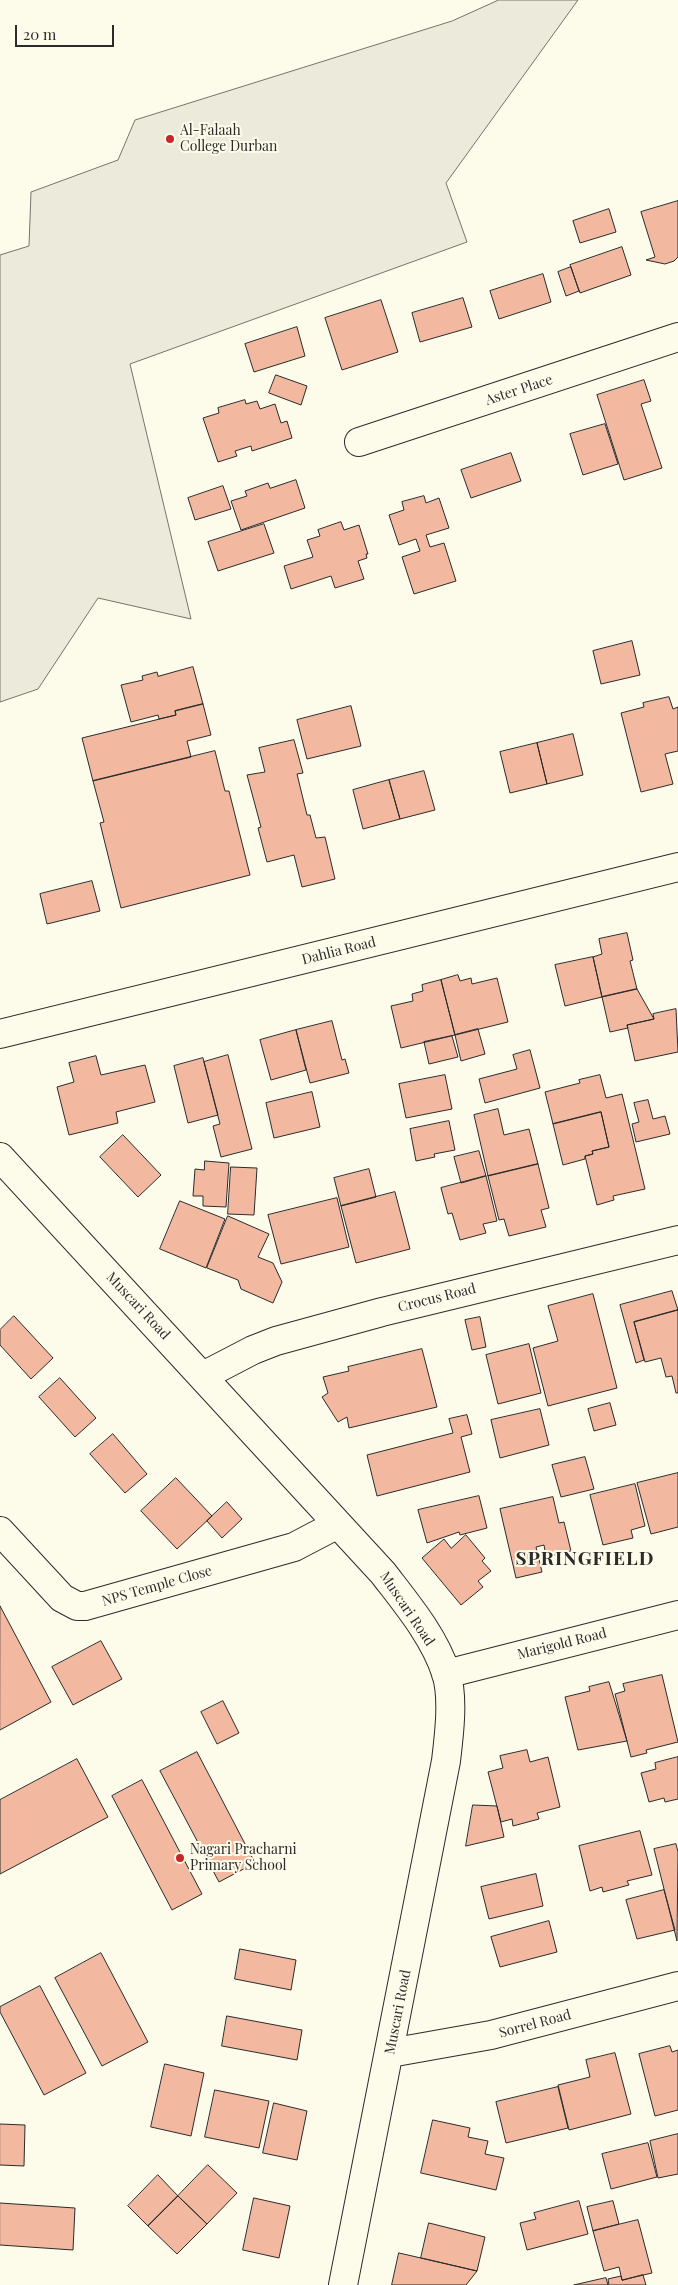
<!DOCTYPE html>
<html>
<head>
<meta charset="utf-8">
<style>
	body { margin:0 }
	#map { position:relative; width:678px; height:2285px; overflow:hidden; background:#fdfbea; font-family:"Playfair Display",serif }
	canvas { display:block }
	.scale { position:absolute; left:15px; top:25px; width:99px; height:22px; box-sizing:border-box; border:2px solid #2b2b2b; border-top:0; padding-left:6px; font-size:15px; line-height:18px; white-space:nowrap; color:#2b2b2b; -webkit-text-stroke:4px #fdfbea; paint-order:stroke }
</style>
</head>
<body>
<div id="map">
<canvas width="678" height="2285"></canvas>
<div class="scale">20 m</div>
</div>
<script>
const c = document.querySelector('canvas').getContext('2d');
c.lineJoin = 'round';
function fill(path, color) {
  c.fillStyle = color;
  c.fill(path, 'evenodd');
}
function trace(path, color, width, dash) {
  c.strokeStyle = color;
  c.lineWidth = width;
  c.lineCap = dash ? 'butt' : 'round';
  c.setLineDash(dash || []);
  c.stroke(path);
}
function label(font, color, halo, rows, align = 'center') {
  c.font = font + ' "Playfair Display",serif';
  c.lineWidth = 4;
  c.setLineDash([]);
  c.textBaseline = 'middle';
  c.strokeStyle = halo;
  c.fillStyle = color;
  for (const [text, x, y, turn = 0] of rows) {
    c.save();
    c.translate(x, y);
    c.rotate((+turn || 0) * Math.PI / 180);
    c.textAlign = isNaN(turn) ? turn : align;
    if (halo) c.strokeText(text, 0, 0);
    c.fillText(text, 0, 0);
    c.restore();
  }
}
const green = new Path2D(`
	M499,0H578L446,183L467,242L130,364L191,619L98,598L38,689L0,702V255L29,246L31,192L118,160L135,120L452,21Z`);
fill(green, '#ecebdb');
trace(green, '#74746e', 1);
const building = new Path2D(`
	M678,201V257L674,261L665,264L646,260L655,257L641,212Z
	M609,209L616,232L580,243L573,221Z
	M622,247L631,275L580,293L570,265Z
	M571,267L579,291L566,296L558,272Z
	M543,274L551,302L499,319L490,291Z
	M463,298L472,327L420,342L412,313Z
	M381,300L398,352L342,370L325,318Z
	M297,327L305,356L254,372L245,344Z
	M276,375L307,386L301,405L269,393Z
	M644,380L651,401L641,404L662,468L624,480L597,395Z
	M245,400L246,404L257,401L260,409L275,404L281,423L287,421L292,438L252,451L251,446L235,451L237,456L218,462L203,418L219,413L218,408Z
	M605,424L618,464L583,475L570,434Z
	M511,453L521,481L471,498L461,470Z
	M296,480L305,508L241,530L231,501L247,496L245,491L268,483L270,488Z
	M223,486L231,509L195,520L188,498Z
	M424,496L426,503L439,498L449,528L426,535L430,547L444,543L456,581L414,594L402,557L420,551L416,539L399,545L389,515L404,510L402,502Z
	M341,522L344,530L359,525L368,554H366L367,558L358,561L364,579L335,588L331,576L291,589L284,566L313,557L307,540L320,536L318,530Z
	M264,524L274,553L218,571L208,542Z
	M632,641L640,675L601,684L593,651Z
	M193,667L203,704L175,711L176,715L159,719L158,715L131,722L121,685L143,680L142,676L157,672L158,676Z
	M669,697L673,709L678,707V751L665,754L673,784L641,792L621,713L644,707L643,703Z
	M203,704L211,735L187,741L191,757L93,781L82,738L176,715L175,711Z
	M351,706L361,746L307,759L297,720Z
	M573,734L583,775L547,784L537,743Z
	M294,740L303,773L297,774L307,815H310L316,838L325,837L335,879L302,887L294,855L267,862L258,828L261,827L247,775L265,772L259,748Z
	M537,743L547,784L510,793L500,752Z
	M215,751L225,791H229L250,875L121,908L100,823L104,822L93,781Z
	M424,771L435,810L400,819L389,780Z
	M389,780L400,819L363,829L353,790Z
	M92,881L100,911L47,924L40,894Z
	M627,933L633,960L630,961L637,989L602,997L593,957L602,954L599,939Z
	M593,957L602,997L565,1006L555,965Z
	M458,975L460,981L471,978L472,984L497,978L508,1022L455,1035L441,980Z
	M441,980L455,1035L401,1048L391,1006L413,1001L412,994L423,991L422,985Z
	M637,989L654,1019L627,1025L628,1028L610,1032L602,997Z
	M676,1009L678,1052L635,1061L627,1025L654,1019L653,1014Z
	M332,1021L342,1060L345,1059L349,1073L310,1083L296,1030Z
	M478,1029L485,1054L461,1061L455,1035Z
	M296,1030L306,1070L271,1080L260,1040Z
	M452,1036L458,1057L429,1064L424,1042Z
	M530,1050L540,1088L485,1103L479,1079L517,1069L513,1055Z
	M228,1055L252,1149L221,1157L213,1126L220,1124L204,1062Z
	M96,1056L101,1075L145,1065L155,1102L116,1112L118,1123L69,1135L57,1087L74,1082L69,1063Z
	M203,1058L218,1115L188,1123L174,1066Z
	M445,1075L452,1109L406,1118L399,1084Z
	M600,1075L606,1098L622,1094L645,1189L613,1196L614,1200L597,1205L585,1156L593,1154L592,1151L609,1147L601,1112L553,1124L545,1092L580,1083L579,1080Z
	M312,1092L320,1127L274,1138L266,1103Z
	M648,1100L653,1119L665,1116L670,1134L636,1142L632,1124L639,1122L634,1103Z
	M498,1109L504,1135L529,1129L538,1164L488,1176L474,1115Z
	M601,1112L609,1147L592,1151L593,1154L585,1156V1159L563,1165L553,1124Z
	M449,1121L455,1150L434,1154L435,1157L416,1161L410,1129Z
	M123,1135L161,1175L138,1197L100,1157Z
	M479,1151L486,1176L461,1183L454,1157Z
	M205,1161L229,1163L226,1207L203,1206V1196H193L195,1169L204,1170Z
	M538,1164L549,1208L541,1210L546,1227L509,1236L504,1219L499,1220L488,1176Z
	M231,1167L257,1168L254,1215L228,1214Z
	M369,1169L376,1197L341,1206L334,1178Z
	M486,1176L497,1221L483,1224L486,1233L460,1240L452,1213L448,1214L441,1188Z
	M395,1192L410,1249L356,1263L341,1206Z
	M337,1198L349,1247L281,1264L268,1215Z
	M180,1201L225,1219L206,1268L160,1249Z
	M228,1216L269,1234L258,1257L273,1263L282,1282L273,1303L241,1289L238,1280L207,1268Z
	M672,1291L678,1310L634,1322L644,1360L636,1363L620,1305Z
	M593,1294L617,1388L548,1406L533,1348L558,1341L548,1306Z
	M678,1310V1393H676L672,1376L666,1377L661,1358L645,1362L634,1322Z
	M14,1316L53,1358L31,1379L0,1345V1330Z
	M480,1317L486,1347L472,1350L465,1320Z
	M529,1344L541,1393L498,1404L486,1355Z
	M422,1349L437,1407L349,1428L347,1417L338,1422L322,1397L328,1393L323,1377L349,1371L348,1367Z
	M60,1378L96,1418L75,1437L39,1397Z
	M610,1403L616,1425L594,1431L588,1409Z
	M540,1409L549,1445L500,1458L491,1420Z
	M467,1415L472,1434L461,1437L470,1472L377,1496L367,1455L453,1433L449,1419Z
	M113,1434L147,1474L125,1493L90,1454Z
	M585,1457L594,1489L561,1497L552,1465Z
	M678,1473V1527L651,1534L637,1483Z
	M176,1478L212,1516L177,1549L141,1511Z
	M635,1484L645,1526L631,1530L633,1538L603,1545L590,1495Z
	M479,1496L487,1528L460,1535L459,1532L427,1543L418,1510Z
	M553,1497L559,1523L564,1522L571,1551L546,1557L544,1545L536,1547L542,1572L516,1578L500,1509Z
	M227,1502L242,1519L222,1538L207,1521Z
	M466,1535L485,1558L482,1561L491,1571L478,1581L483,1587L461,1605L422,1558L444,1539L451,1548Z
	M0,1606L51,1702L0,1730Z
	M101,1641L122,1679L73,1705L52,1667Z
	M662,1675L678,1742L646,1750L647,1753L631,1757L615,1694L625,1691L623,1684Z
	M609,1682L627,1741L578,1750L565,1697L590,1691L589,1687Z
	M223,1701L239,1733L217,1744L201,1712Z
	M527,1750L530,1762L548,1757L560,1807L537,1813L539,1819L513,1826L512,1819L501,1822L488,1772L503,1768L500,1756Z
	M197,1752L255,1863L219,1882L160,1771Z
	M678,1757V1799L665,1802L664,1798L649,1802L641,1773L656,1769L655,1763Z
	M77,1759L108,1817L0,1874V1800Z
	M142,1780L202,1894L172,1910L112,1796Z
	M473,1805L497,1806L504,1837L466,1846Z
	M640,1831L652,1875L627,1881L629,1885L603,1892L602,1887L590,1891L579,1846Z
	M676,1844L678,1852L677,1941L654,1849Z
	M536,1874L543,1906L489,1919L481,1887Z
	M664,1890L675,1930L637,1939L626,1900Z
	M549,1921L557,1952L500,1967L491,1937Z
	M240,1949L296,1960L291,1990L235,1979Z
	M101,1953L148,2042L102,2066L55,1978Z
	M40,1986L86,2073L44,2095L0,2012V2007Z
	M227,2016L302,2030L297,2060L222,2046Z
	M670,2046L672,2052L678,2050V2110L655,2116L639,2054Z
	M615,2053L631,2114L569,2130L558,2085L590,2077L586,2060Z
	M165,2064L204,2073L191,2136L151,2127Z
	M558,2087L568,2128L506,2143L496,2102Z
	M215,2090L269,2101L259,2148L205,2137Z
	M274,2103L307,2111L297,2160L263,2153Z
	M433,2120L470,2128L468,2137L488,2141L485,2154L504,2158L496,2190L421,2173Z
	M0,2124L25,2125L24,2166L0,2165Z
	M678,2134V2174L658,2178L650,2141Z
	M648,2143L657,2177L611,2189L602,2154Z
	M208,2165L237,2193L207,2224L178,2196Z
	M158,2175L178,2196L148,2226L128,2206Z
	M178,2196L207,2224L177,2254L148,2226Z
	M254,2198L290,2206L279,2258L243,2250Z
	M579,2201L588,2234L527,2250L520,2223L536,2219L534,2213Z
	M613,2201L619,2224L593,2231L587,2207Z
	M0,2203L75,2208L73,2250L0,2245Z
	M638,2220L652,2273L622,2280L619,2267L604,2271L593,2231Z
	M429,2223L485,2237L477,2271L421,2258Z
	M399,2253L421,2258L477,2271L466,2285H392Z
	M643,2275L646,2285H609L608,2279L621,2276L622,2280Z
	M606,2278L608,2285H574Z`);
fill(building, '#f2b8a0');
trace(building, '#2b2b2b', 1);
const street = new Path2D(`
	M359,442L678,337
	M0,1034L678,867
	M0,1157L383,1573C406,1603 434,1636 446,1673C454,1697 449,1736 446,1761L343,2285
	M203,1376L253,1350L276,1341L382,1312L678,1240
	M0,1531L62,1598L77,1606H85L294,1547L338,1524
	M446,1674L678,1615
	M390,2053L491,2035L678,1986`);
trace(street, '#2b2b2b', 30);
trace(street, '#fdfbea', 28);
for (const [x, y, r, color] of [
	[170,139,5,"#c62828"],
	[180,1858,5,"#c62828"]
]) {
  const dot = new Path2D();
  dot.arc(x, y, r, 0, 2 * Math.PI);
  c.fillStyle = color;
  c.fill(dot);
  trace(dot, '#fdfbea', 2);
}
label('14px', '#2b2b2b', '#fdfbea', [
	["Al-Falaah",180,131],
	["College Durban",180,147],
	["Nagari Pracharni",190,1850],
	["Primary School",190,1866]
], 'left');
label('14px', '#2b2b2b', '#fdfbea', [
	["Aster Place",519,390,-18],
	["Dahlia Road",339,951,-14],
	["Crocus Road",437,1298,-14],
	["Muscari Road",138,1306,47],
	["NPS Temple Close",157,1586,-16],
	["Muscari Road",407,1609,56],
	["Marigold Road",562,1644,-14],
	["Muscari Road",398,2012,-79],
	["Sorrel Road",535,2024,-15]
]);
c.letterSpacing = '1px';
label('bold 19px', '#2b2b2b', '#fdfbea', [
	["SPRINGFIELD",585,1559]
]);
c.letterSpacing = '0px';
</script>
</body>
</html>
